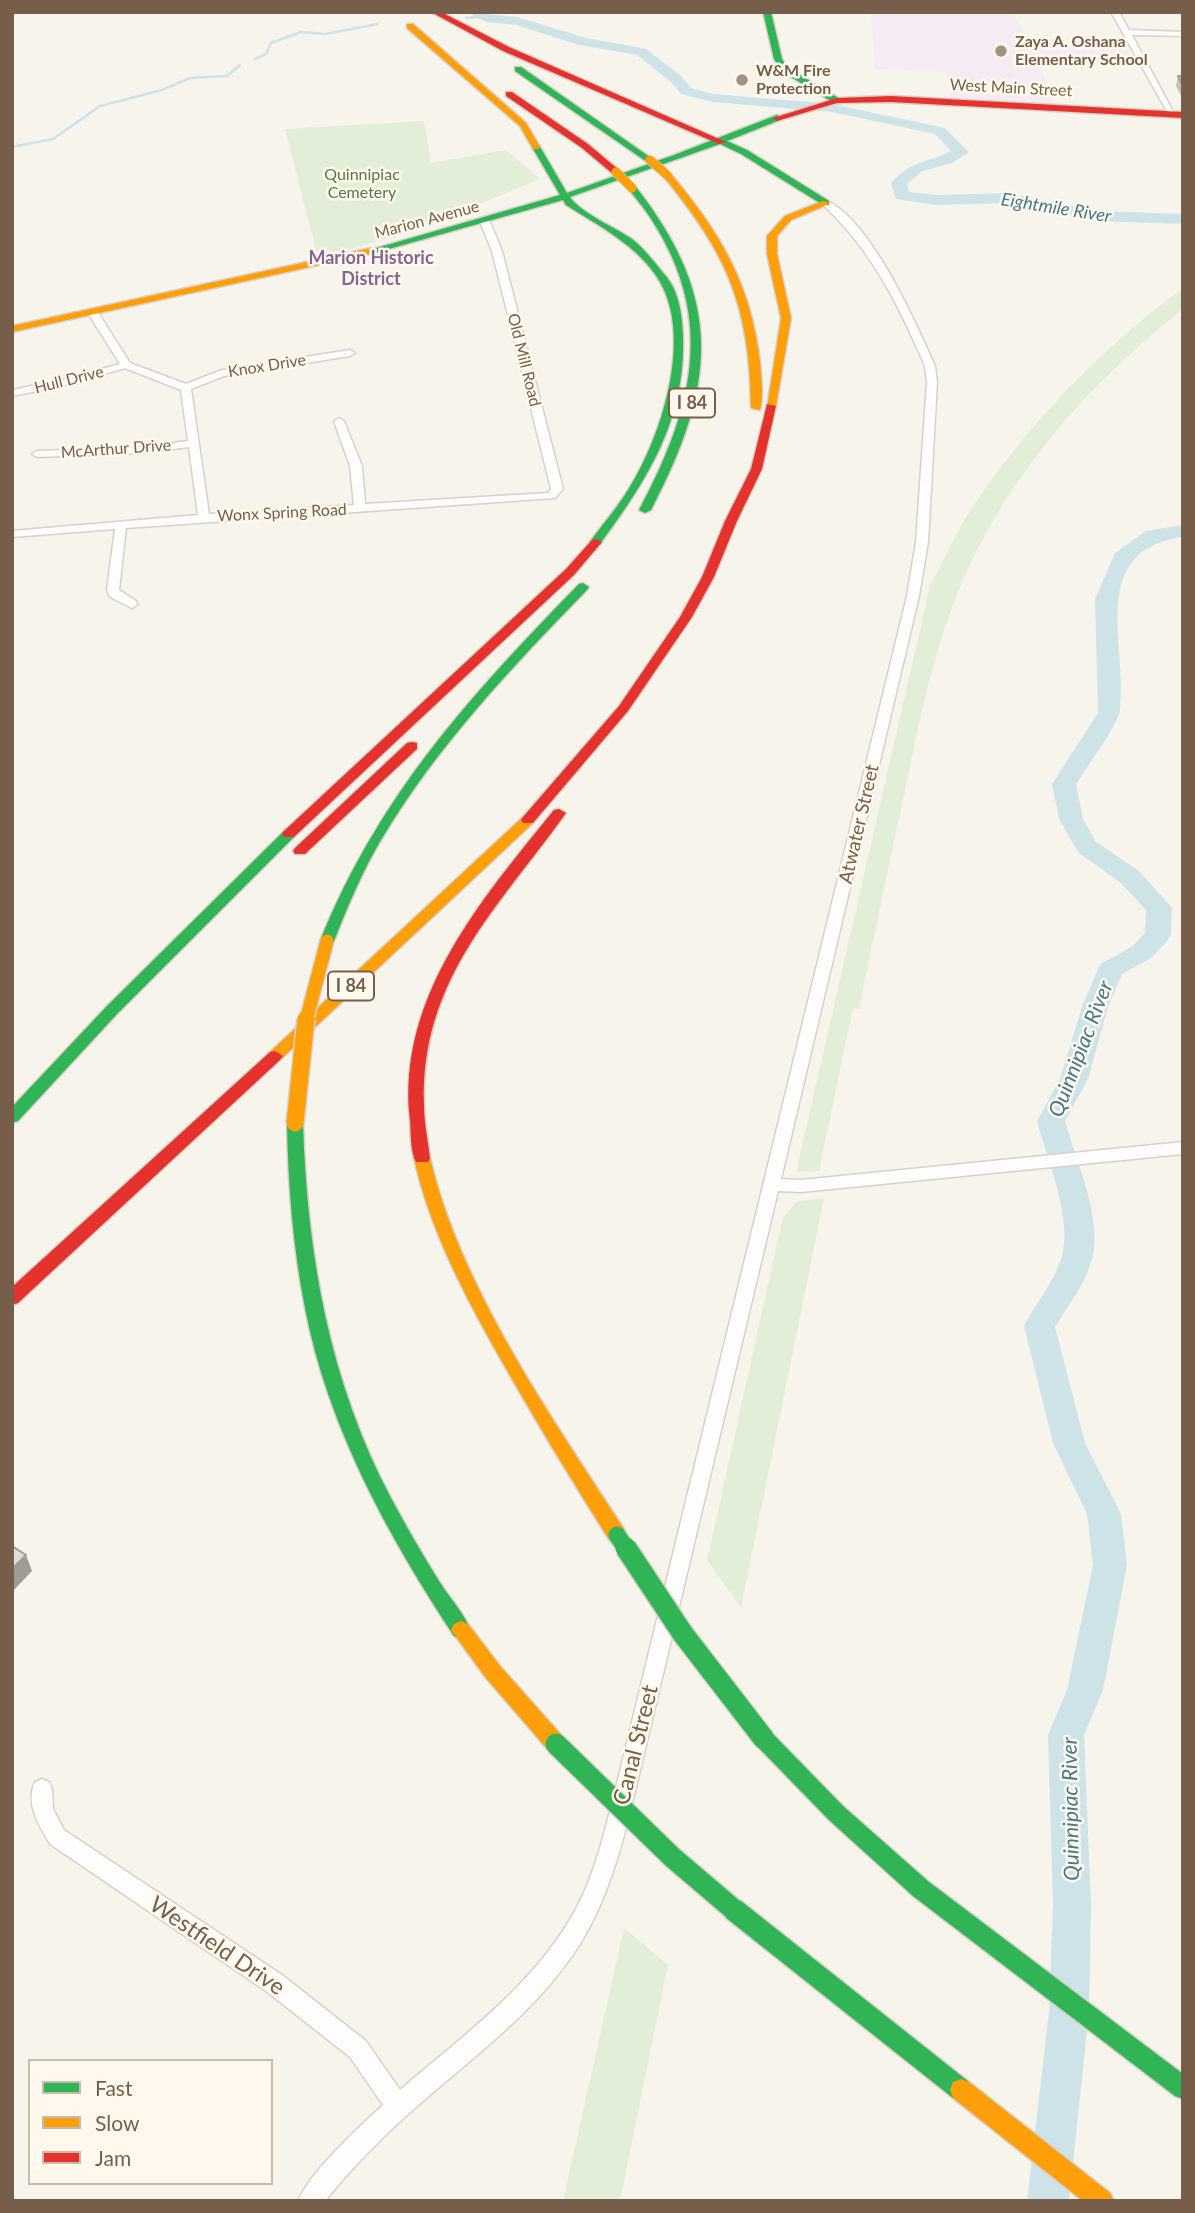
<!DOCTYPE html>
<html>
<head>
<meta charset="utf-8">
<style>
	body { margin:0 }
	#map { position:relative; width:1195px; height:2213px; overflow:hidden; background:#f7f4ec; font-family:Lato,sans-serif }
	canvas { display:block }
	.frame { position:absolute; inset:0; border:14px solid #765e4b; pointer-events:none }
	.legend { position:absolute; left:28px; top:2059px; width:245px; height:126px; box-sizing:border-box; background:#fff9ed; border:2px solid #c8bbac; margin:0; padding:9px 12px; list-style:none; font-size:21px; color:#765e4b }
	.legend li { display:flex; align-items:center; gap:14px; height:35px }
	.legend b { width:35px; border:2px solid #c8bbac }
</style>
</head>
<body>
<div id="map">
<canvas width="1195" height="2213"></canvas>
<div class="frame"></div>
<ul class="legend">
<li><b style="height:9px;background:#30b455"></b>Fast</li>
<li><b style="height:9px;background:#ff9f0a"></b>Slow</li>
<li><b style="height:9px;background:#e5322d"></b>Jam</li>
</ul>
</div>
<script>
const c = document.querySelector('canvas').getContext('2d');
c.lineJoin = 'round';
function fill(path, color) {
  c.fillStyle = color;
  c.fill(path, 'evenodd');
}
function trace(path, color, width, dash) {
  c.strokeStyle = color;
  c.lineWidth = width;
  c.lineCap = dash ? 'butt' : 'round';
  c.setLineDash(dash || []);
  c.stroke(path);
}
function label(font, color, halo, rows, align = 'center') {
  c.font = font + ' Lato,sans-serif';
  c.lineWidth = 5;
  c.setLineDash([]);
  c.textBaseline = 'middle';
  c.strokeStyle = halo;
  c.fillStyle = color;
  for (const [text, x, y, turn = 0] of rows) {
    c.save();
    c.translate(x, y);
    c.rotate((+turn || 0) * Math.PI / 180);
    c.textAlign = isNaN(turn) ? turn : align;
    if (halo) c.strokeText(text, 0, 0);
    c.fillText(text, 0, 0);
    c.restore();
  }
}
fill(new Path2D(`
	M871,12H1013L1028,41L1123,42L1136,65L1038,59L1053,104L951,98L946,72L875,69Z`), '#f5ebf3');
fill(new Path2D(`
	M424,121L431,163L506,150L540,179L417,230L318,258L285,129Z
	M1183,288V309C1094,379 1013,469 966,573C935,643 920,716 905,791C889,864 874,936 859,1009L853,1008L819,1171L796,1172L930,586C943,562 955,534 970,511C1029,422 1098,352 1183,288Z
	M824,1198L741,1608L707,1560L783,1217L798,1201Z
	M624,1928L668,1965L620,2201H563Z`), '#e2eed7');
trace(new Path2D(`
	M466,18L484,16
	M255,59L266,54L271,43L301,32L325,34L378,24
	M12,147L53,139L100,106L162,90L190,78L227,76L240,65`), '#cde3e8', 2.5);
fill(new Path2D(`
	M467,12L517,17L586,38L646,49L681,76L691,88L713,94L832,104L945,128L969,152L952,163L922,171L907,184L909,192L936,195L1008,193L1097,211L1183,214V224L1097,221L1008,203L936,205L896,199L891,183C909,161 928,163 951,151L935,134L832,112L713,102L681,94L671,82L637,55L579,45L516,25L486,22Z
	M1183,525V537C1086,550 1128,645 1120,710C1119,723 1085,770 1076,784L1083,819L1096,842L1139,871L1172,908L1171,935L1167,941L1151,958L1122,974L1108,1007L1088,1079L1065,1121C1076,1161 1098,1207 1094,1249C1091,1276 1069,1304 1055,1327L1085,1443L1121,1514L1127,1565L1103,1690L1084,1735L1091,1905L1089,2012L1069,2201H1027L1049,2012L1053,1905L1048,1735L1067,1690L1093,1565L1087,1514L1053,1443L1024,1326C1035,1304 1053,1284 1061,1259C1074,1222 1047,1159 1037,1121L1060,1079L1082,1007L1098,969L1102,963L1133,946L1145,933L1146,910L1121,883L1078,852L1059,819L1052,784L1098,713L1095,599L1115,553L1146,531Z`), '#cde3e8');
const street = new Path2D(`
	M1111,12H1119L1129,30L1183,32V36L1132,35L1176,117L1169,115Z
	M826,200C871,221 915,321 935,366L937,382L928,542L919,596L781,1179L801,1180L1183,1142V1154L801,1192L778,1191L633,1800C621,1850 607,1900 580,1944C536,2014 466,2062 406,2116C377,2142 350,2170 325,2201H298C311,2171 358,2128 383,2105L350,2057L266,1991L50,1844C39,1825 25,1804 35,1782L42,1779L49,1782L52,1789L53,1809L64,1830L282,1975L366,2041L400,2090C467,2032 543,1979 582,1897C599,1860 608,1818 618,1779L907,596L916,542L927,382L925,366C899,306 872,250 823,205L821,203Z
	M485,219L490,222L502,251L563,489L555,498L126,528L119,590L136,601L138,604L132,608L110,597L107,590L115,529L12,537V531L198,515L189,447L142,453L37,457L32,454L37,451L142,447L188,441L181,390L125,368L63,386L12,396V390L61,380L120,364L88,313L93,310L97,311L130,363L186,384L222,370L350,350L355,353L350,356L224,376L191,389L209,514L354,505L350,466L334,421L339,418L344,421L362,466L365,504L548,493L551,489L492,251L480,222Z`);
const fast = new Path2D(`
	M763,12H771L782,59L787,67L840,99V103H834L781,71L774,59Z
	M515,67H521L654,160L647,162L515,71Z
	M777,115L781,118L780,120L727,141L747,150L829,201V205H823L741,154L720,144L570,197C582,214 615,227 632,239C644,248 655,263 665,275C679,291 682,314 683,335C686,419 648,479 600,544H592L590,542C602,525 617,508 628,490C661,438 693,340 660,282C640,247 599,226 566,205L563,200L371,254L366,251L560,195L532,147L533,145H539L567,193L674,155Z
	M629,186H635C725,300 716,386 651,510L645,513L639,510C691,413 717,322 653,222C646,210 636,199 628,188Z
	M583,583L589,587L587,590C512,667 437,746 381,840C362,872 348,906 334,941L332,944H322L320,941C379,795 470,696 579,584Z
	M289,830L296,834L294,837L117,1014L18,1121L12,1123V1107L107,1006L284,831Z
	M295,1117L303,1123C307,1254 329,1381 391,1498C406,1526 422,1554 439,1581C449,1597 463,1612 471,1630L468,1636L461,1639L454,1636C388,1536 328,1427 305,1308C293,1247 288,1185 287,1123Z
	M764,1729L771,1732L843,1806L929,1882L1183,2074V2099L1175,2096L913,1896L829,1820L757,1746L754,1739L757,1732Z
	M733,1898L741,1901L969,2082L972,2090L969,2098L961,2101L953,2098L725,1917L722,1909L725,1901Z`);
const slow = new Path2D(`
	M407,24H413L526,123L540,147L539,149H533L520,126L407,28Z
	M664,173H670C720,232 751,284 760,362C761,376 764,396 760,410L751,408C750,307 728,255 664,177Z
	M823,201L831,203L791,220L777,236V254L791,318L776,406L767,408L781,318L767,254V236L785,216Z
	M371,248L376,251L374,253L12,332V326Z
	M528,816L535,820L533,823L280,1060H270L267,1056L270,1052L523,817Z
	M422,1152L428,1154L430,1158C460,1287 552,1418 624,1529L626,1535L624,1541L617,1543L610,1541C572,1481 535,1420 500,1358C464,1294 430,1230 414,1158L416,1154Z
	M461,1621L468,1624L500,1666L563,1737L566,1744L563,1751L556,1754L549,1751L486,1678L451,1630L454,1624Z
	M961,2079L969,2082L1110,2193L1114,2201H1083L953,2098L950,2090L953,2082Z`);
const jam = new Path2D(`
	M431,12H441L509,47L726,142L719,144L503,51Z
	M506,92H512L588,144L619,170V174H613L582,148L506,96Z
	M891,96L1183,112V118L891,102L837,103L777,121L773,118L837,98Z
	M767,404L776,406L762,469L737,521L714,577L692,617L628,711L533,823H523L521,820L523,817L619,706L680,617L702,577L725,521L751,469Z
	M596,539L602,542L574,575L294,837H284L282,834L284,831L566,569L592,540Z
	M412,742L417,743V749L305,854H295L293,851L295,848L407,743Z
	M559,809L566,813C499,907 420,979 424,1105C424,1122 428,1140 430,1158L428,1162H416C410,1151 411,1133 410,1120C396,998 482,899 554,810Z
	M275,1051L283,1056L280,1060L18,1303L12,1305V1287L270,1052Z`);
trace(street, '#d6d1ca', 3);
trace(fast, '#d7d1ca', 3);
trace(slow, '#d7d1ca', 3);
trace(jam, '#d7d1ca', 3);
fill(street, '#fefdfc');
fill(fast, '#30b455');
fill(slow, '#ff9f0a');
fill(jam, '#e5322d');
const fastBridgeFar1 = new Path2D(`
	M617,1535L627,1550`);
const fastBridge = new Path2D(`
	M626,1548L683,1634L764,1739
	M556,1744L672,1857L733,1909`);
const slowBridgeFar2 = new Path2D(`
	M650,160L667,175
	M616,172L632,188`);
const slowBridgeFar1 = new Path2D(`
	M306,1021L327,941`);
const slowBridge = new Path2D(`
	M295,1123L306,1019`);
trace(fastBridgeFar1, '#d8d1ca', 20, []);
trace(fastBridge, '#d8d1ca', 24, []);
trace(slowBridgeFar2, '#d8d1ca', 10, []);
trace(slowBridgeFar1, '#d8d1ca', 16, []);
trace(slowBridge, '#d8d1ca', 20, []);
trace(fastBridgeFar1, '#30b455', 17);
trace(fastBridge, '#30b455', 21);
trace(slowBridgeFar2, '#ff9f0a', 9);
trace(slowBridgeFar1, '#ff9f0a', 13);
trace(slowBridge, '#ff9f0a', 17);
fill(new Path2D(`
	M1178,76H1183V99L1176,86Z`), '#c4beb5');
fill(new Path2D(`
	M26,1555L32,1571L12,1592V1569Z`), '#a09b94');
const building = new Path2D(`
	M1178,76H1183V85Z
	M12,1546L26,1555L12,1569Z`);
fill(building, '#e4ddd3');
trace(building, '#a09b94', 2);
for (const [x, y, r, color] of [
	[1001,51,7,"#a39283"],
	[742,80,7,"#a39283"]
]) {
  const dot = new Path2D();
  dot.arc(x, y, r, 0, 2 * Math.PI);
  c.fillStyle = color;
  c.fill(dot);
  trace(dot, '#fff9ed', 2.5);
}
label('bold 16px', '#765e4b', '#fff9ed', [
	["Zaya A. Oshana",1015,42],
	["Elementary School",1015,60],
	["W&M Fire",756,71],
	["Protection",756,89]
], 'left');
label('16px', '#765e4b', '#fff9ed', [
	["West Main Street",1011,88,3],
	["Marion Avenue",427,220,-15],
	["Old Mill Road",524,360,76],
	["Knox Drive",267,366,-9],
	["Hull Drive",69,380,-14],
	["McArthur Drive",116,449,-4],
	["Wonx Spring Road",282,513,-3]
]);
label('16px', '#4e7c42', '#fff9ed', [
	["Quinnipiac",362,175],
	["Cemetery",362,193]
]);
label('italic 18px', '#457889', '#fff9ed', [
	["Eightmile River",1056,208,9]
]);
label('bold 18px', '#876392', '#fff9ed', [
	["Marion Historic",371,258],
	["District",371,279]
]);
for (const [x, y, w] of [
	[692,403,46],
	[351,986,46]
]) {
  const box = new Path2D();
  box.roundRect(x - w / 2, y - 14.5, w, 29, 5);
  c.fillStyle = '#fff9ed';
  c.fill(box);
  trace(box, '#765e4b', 2);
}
label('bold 18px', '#765e4b', null, [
	["I 84",692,403],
	["I 84",351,986]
]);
label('19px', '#765e4b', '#fff9ed', [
	["Atwater Street",859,824,-77]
]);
label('italic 21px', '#457889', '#fff9ed', [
	["Quinnipiac River",1081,1049,-69],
	["Quinnipiac River",1071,1809,-91]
]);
label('23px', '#765e4b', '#fff9ed', [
	["Canal Street",636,1745,-76],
	["Westfield Drive",217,1946,34]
]);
</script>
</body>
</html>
